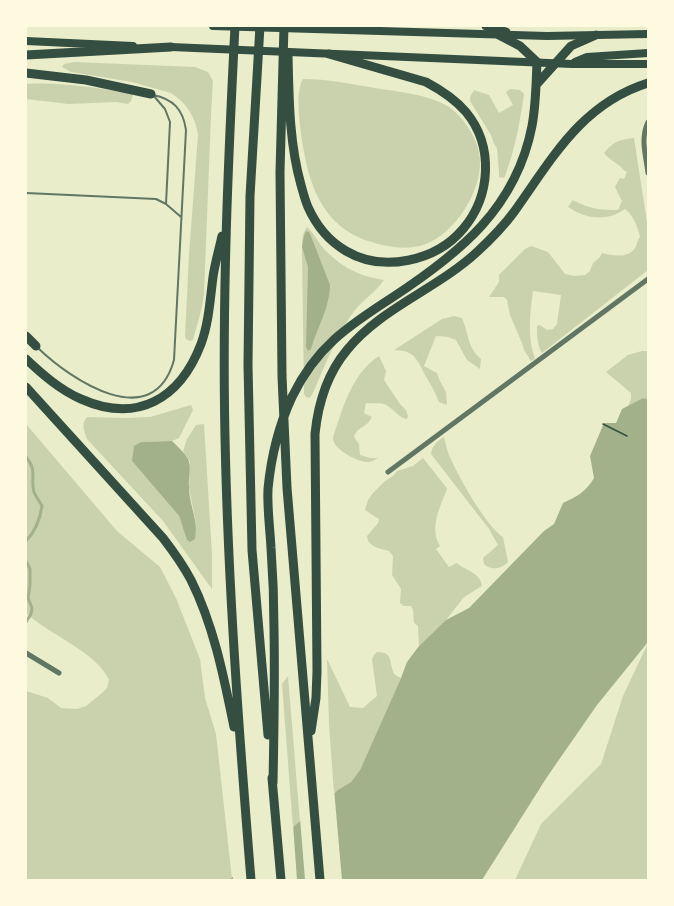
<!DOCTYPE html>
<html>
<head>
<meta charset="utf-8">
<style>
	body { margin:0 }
	#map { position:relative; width:674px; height:906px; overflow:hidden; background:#e9edc9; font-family:Spectral,serif }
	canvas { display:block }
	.frame { position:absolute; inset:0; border:27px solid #fefae0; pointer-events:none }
</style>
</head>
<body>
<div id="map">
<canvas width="674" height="906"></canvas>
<div class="frame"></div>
</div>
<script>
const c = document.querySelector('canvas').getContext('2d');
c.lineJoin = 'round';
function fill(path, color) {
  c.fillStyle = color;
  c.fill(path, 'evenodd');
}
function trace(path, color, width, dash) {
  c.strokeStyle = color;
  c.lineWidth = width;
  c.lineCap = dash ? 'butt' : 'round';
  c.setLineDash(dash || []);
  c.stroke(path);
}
fill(new Path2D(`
	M74,62L195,67L208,72L213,81L211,115L204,294L202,307L193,340L190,341L186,339L185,336L189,254L198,135C196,118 186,102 171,93L132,82L71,72L62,67L64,64Z
	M303,79C327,79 351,84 375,88C399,92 428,94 449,107C465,118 480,142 480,161C481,192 455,233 426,244C406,251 388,247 368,241C337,231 319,207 310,177C304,157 292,95 303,79Z
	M26,84C62,82 97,88 133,94L131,101L128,104L116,102L68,104L26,99Z
	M510,89L520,90L524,94C520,122 515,149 505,176L504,178L499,177V172L497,148L494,144L491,135L470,101V97L474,90L489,95L499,113L513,105L506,92Z
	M634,138L648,229V270L542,353C537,344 537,336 537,326L540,325L547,330L553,329L557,324L561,295L533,291C530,313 527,337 535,359L531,361L524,350L522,343L510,315L507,300L504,297H489L499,282V275L525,249L531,246L548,252L565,274L574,276L585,275L590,271L593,263L600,257L602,253C612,256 631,259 636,246C637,243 638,239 640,237C638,227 633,215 625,209C607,222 586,219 568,207L573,200C588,209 601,210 618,210L622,201L615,187L620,178L624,179L627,172C624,171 623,169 621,167C614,161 611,161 604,153C614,141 619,140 634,138Z
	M307,227C315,234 318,243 325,250C343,268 359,276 384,280C375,293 361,301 352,314C335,339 324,368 312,395L309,398L306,397L304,394L302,253C302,243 301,235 307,227Z
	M454,316L462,318C469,334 467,347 481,359L480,369L467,360L456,340L448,337L436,336L424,366L437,373L439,379L446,392L447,405L439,402C436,394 432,387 428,380C418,363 417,350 394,350L442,319Z
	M642,351H648V399L643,398L628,406L631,399V393L606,372L628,355Z
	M379,356L386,371L384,380L400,404L406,410L408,416L407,419C399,418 394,409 386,405C381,402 373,404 366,403L364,413L372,417C372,417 368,423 368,423C362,428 356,429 354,437L359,444L360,455L370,458H378C376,459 371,462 369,462C360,463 337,451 334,442C333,440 333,439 333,437C343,408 352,373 379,356Z
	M191,405L193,410L179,438L172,441L141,442L132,461L179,516L187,539H195L196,532L195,518L189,488L190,462L183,451L187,439L196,425L204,424L212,555V589L163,521L87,439C84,431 81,424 87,417L126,418L150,417Z
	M26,424L117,531L160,567L176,598L200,659L205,698L216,734L232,879L229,880H26V691L48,698L61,708L77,709L86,706L102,693L107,688L109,680C97,652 48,634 26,613V530L27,519L26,510Z
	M444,437C446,444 447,452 451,459C459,478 487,527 503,537L508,562C501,569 491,571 484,564L483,558L498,545L489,529L431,454C432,446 437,441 444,437Z
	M423,458L446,487L447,489C440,507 429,528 440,546L436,549L449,567L457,563C466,571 480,572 482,586L464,597L446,620L419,646L418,626L414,623L413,610L411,606H404L400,603L401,589L392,575L393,556L389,551C379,548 368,547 367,536L378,523L379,519L365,510L368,500L373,493L385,481L393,476L397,471L413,466Z
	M648,643V880H515L541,824L601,764L623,696Z
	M377,652C393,652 389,661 393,671C394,675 397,676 401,678L360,770L351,782L334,793L329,724L327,659L350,707L363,708L377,696L372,659L374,655Z
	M288,676L300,822L293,828L282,684Z`), '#cad2ad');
fill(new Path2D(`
	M306,231L309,232L311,236L330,285C330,307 317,328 311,349L308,351L306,347L308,267L302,247L304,236Z
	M643,398L648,399V642L597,705L547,777L482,880H229L338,790L351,782L360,770L401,678L407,662L419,646L446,620L469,608L544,531L554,524L563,503C576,497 587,491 594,478L590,456L604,423H616L622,409Z
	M172,441C178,447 184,452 188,459C192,467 188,478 189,487C189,505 199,521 195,539L190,542L187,540L179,516L132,461L134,446L141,442Z`), '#a3b18a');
fill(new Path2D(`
	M334,789L342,880H305L300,818Z
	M293,824L297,880H233V874Z`), '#e9edc9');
trace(new Path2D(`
	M26,457C38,471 30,478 34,492C36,497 40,502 42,506C40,519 35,532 26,541
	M26,561L30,569V585L28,598L32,608L31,614L26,622`), '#a3b18a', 3);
trace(new Path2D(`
	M603,424L627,436`), '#344e41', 1.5);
trace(new Path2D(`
	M153,95L165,109L170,122L166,204
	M26,193L156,199L166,204L181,217
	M38,348C71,380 153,435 174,360L186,130C183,109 173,99 153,95`), '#617663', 2);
trace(new Path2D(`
	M648,122C640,139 646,156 648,173
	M388,472L648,279
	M26,653L59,673`), '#617663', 5);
trace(new Path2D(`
	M26,41L133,46`), '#344e41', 8);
trace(new Path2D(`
	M213,26L547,36L648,34
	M171,47L572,64H648
	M575,62L587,57L648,53`), '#344e41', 8);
trace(new Path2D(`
	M235,26C228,163 222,300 225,437C228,585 239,733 251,880
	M260,26L250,196L248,365L252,550L268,735
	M284,26L280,172L282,376L287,488L320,880
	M486,26L506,32
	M288,54C289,98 289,142 301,185C303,192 305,200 308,207C316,225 329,241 346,251C383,273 436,261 463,229C491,196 494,146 466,112C455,99 441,90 426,82L329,54
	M26,55L171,47
	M26,73L86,80L151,94
	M536,85L571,46L596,35
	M26,336L36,346
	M26,359C42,374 60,390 81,399C137,424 180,399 201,344C209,322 210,300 213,277C215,263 219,250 222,236
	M26,387L163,538C173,551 183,565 191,580C214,626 224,678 234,727
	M311,731L316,698L317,671L315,434C318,404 327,374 347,350C381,308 437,289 477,252C490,240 503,227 514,212C552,159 581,104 648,83
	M272,778L281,880
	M273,783C274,732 275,681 274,629C274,602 273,575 271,548C270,528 267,508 268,489C271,457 279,425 292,397C316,347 348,326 393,297C460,253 516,208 532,126C536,105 536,84 537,62L520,46L499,35`), '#344e41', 9);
</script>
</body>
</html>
